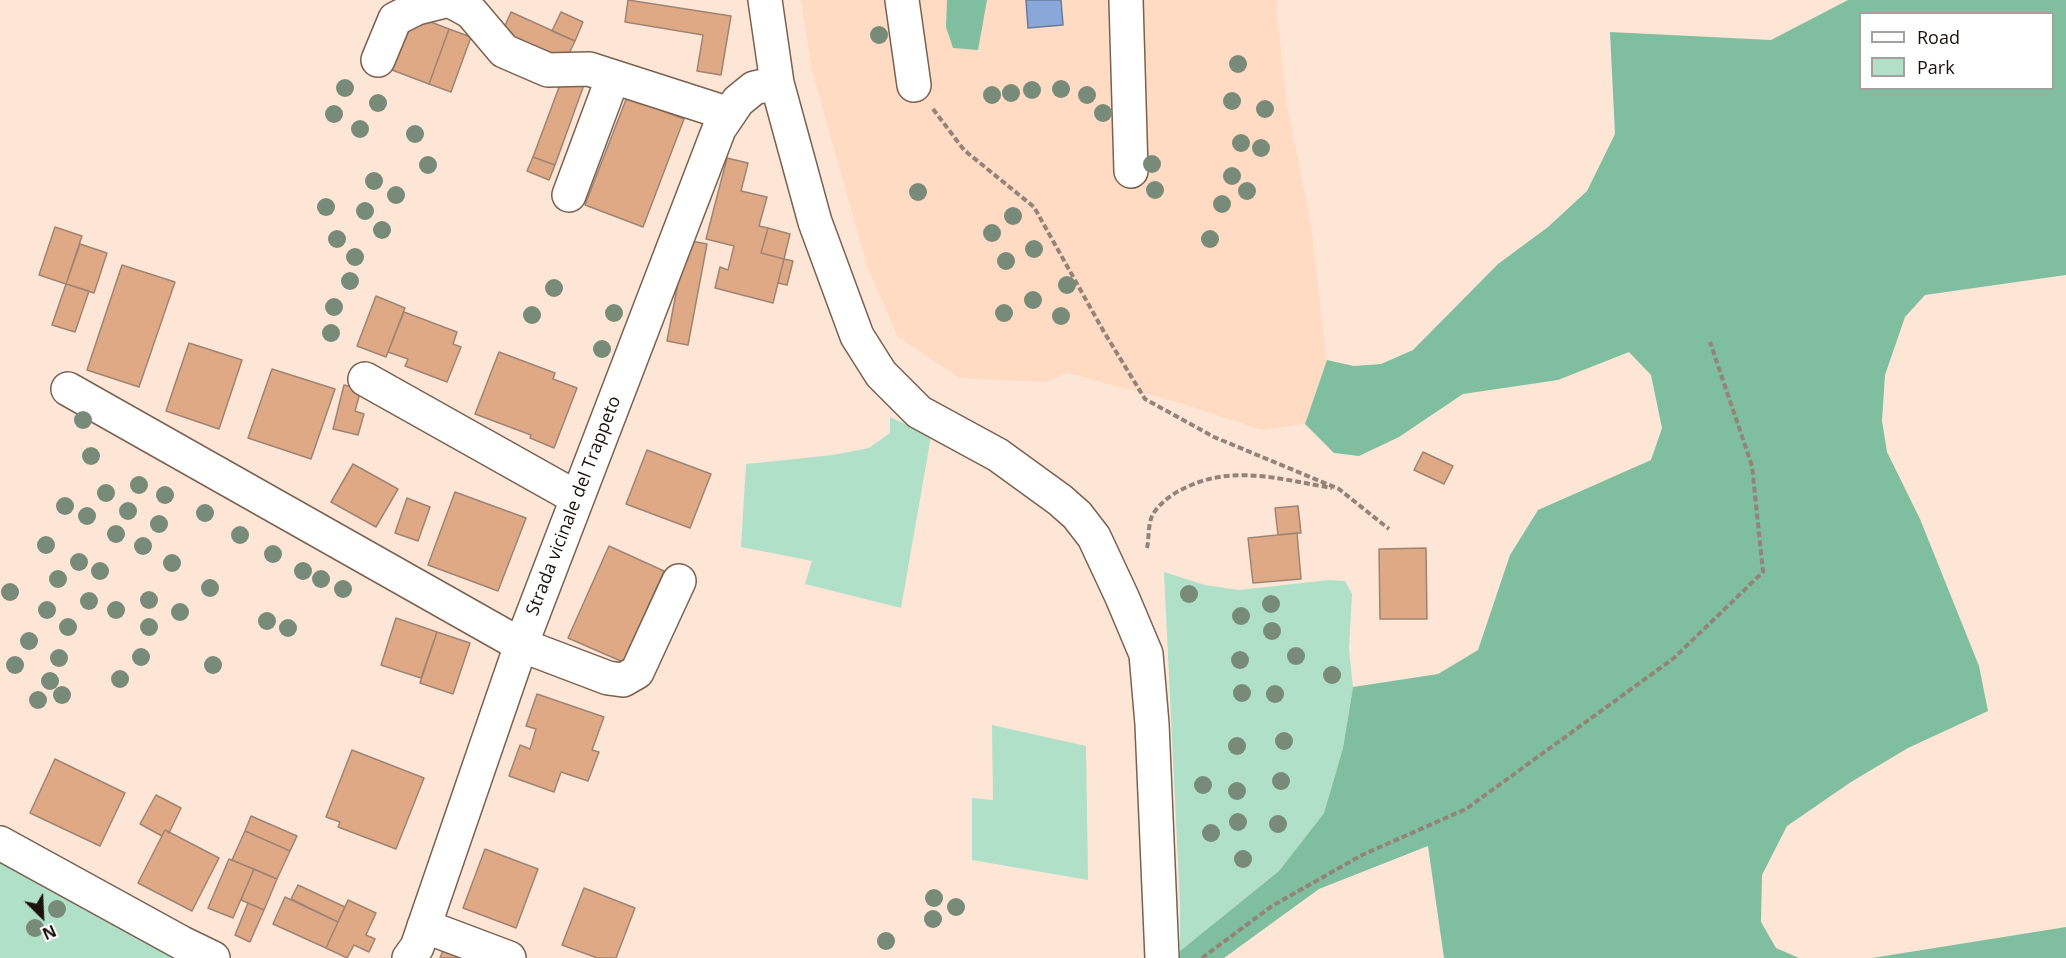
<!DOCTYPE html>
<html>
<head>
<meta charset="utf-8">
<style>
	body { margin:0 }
	#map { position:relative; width:2066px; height:958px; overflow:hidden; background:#fee6d7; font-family:"Open Sans",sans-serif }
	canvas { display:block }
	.legend { position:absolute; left:1859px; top:12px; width:195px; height:78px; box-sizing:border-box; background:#fff; border:2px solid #a4a09d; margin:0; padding:8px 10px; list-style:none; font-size:18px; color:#1b120b }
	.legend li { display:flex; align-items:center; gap:12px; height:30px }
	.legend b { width:30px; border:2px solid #a4a09d }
	.north { position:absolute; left:12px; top:886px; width:60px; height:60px; -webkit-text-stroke:4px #fff; paint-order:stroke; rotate:156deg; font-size:16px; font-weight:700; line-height:24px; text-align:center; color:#1b120b }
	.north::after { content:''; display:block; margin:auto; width:21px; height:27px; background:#1b120b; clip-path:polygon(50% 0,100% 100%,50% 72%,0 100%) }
</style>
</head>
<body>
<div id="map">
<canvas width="2066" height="958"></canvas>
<ul class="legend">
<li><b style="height:8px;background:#fff"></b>Road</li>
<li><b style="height:16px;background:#b0e0c7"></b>Park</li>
</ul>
<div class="north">N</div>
</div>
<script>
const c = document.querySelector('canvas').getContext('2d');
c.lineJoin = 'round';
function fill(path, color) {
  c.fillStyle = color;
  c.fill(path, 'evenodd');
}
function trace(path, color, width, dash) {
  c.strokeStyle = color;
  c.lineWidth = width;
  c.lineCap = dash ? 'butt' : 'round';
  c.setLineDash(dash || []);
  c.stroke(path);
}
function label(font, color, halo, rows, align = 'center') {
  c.font = font + ' "Open Sans",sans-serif';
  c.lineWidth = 4.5;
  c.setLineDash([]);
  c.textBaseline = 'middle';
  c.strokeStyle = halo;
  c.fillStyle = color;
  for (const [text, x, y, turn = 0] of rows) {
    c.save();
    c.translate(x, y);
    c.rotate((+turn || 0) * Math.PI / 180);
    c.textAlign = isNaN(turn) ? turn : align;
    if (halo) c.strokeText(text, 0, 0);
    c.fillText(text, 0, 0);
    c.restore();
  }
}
fill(new Path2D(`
	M801,0H1278L1277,13L1287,104L1311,225L1327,360L1305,424L1262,430L1180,403L1068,373L1046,382L960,378L898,337L867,266L812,70Z`), '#ffdbc3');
fill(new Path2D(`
	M890,417L931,436L901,608L805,584L812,561L741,547L746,464L833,455L869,448L890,433Z
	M1164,572L1205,585L1239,590L1329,580L1345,581L1352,594L1349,649L1353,687L1343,748L1324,813L1279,871L1180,951V904Z
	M992,725L1086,746L1088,880L972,860V798L993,800Z
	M0,853L206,958H0Z`), '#b0e0c7');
fill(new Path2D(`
	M947,0H987L978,50L953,48L946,27Z
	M1848,0H2066V275L1925,295L1905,317L1885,375L1882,421L1887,452L1920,519L1979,666L1988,711L1908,748L1851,782L1787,826L1762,875L1761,922L1776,948L1799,958H1444L1428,846L1319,889L1224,958H1180V951L1279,871L1324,813L1343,748L1353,687L1438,674L1478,650L1510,555L1538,510L1651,460L1662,428L1651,375L1629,352L1558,380L1463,394L1399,437L1359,456L1334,453L1305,424L1327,360L1354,366L1381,364L1413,350L1498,264L1548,227L1587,191L1615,134L1610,32L1771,40ZM1860,14H2052V88H1860Z
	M2066,927V958H1872Z`), '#7fbf9f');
const water = new Path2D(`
	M1026,0H1061L1063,25L1028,28Z`);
fill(water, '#89a8d9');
trace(water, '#687b9b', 1.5);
const building = new Path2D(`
	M628,0L731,16L721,75L697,71L703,35L625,22Z
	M511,12L575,41L564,64L501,35Z
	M561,12L583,22L575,41L552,31Z
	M413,15L449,29L429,84L392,70Z
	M449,29L471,37L451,92L429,84Z
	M564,74L585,82L555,165L533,157Z
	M627,97L684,119L643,227L585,205Z
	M533,157L555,165L549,180L527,171Z
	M727,158L748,163L741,191L767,197L759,226L768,228L761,253L784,259L773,303L715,288L720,267L728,270L734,246L706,239Z
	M55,227L82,236L66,284L39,275Z
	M768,228L790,234L784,259L761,253Z
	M686,240L707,244L688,345L667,341Z
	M80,244L107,253L94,293L66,284Z
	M784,259L793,261L787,285L778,283Z
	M122,265L175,282L139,387L87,370Z
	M66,284L89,291L75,332L52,325Z
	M376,296L405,308L386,357L357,346Z
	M404,312L457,332L453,344L461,347L447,382L405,366L408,359L388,352Z
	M189,343L242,360L219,429L166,411Z
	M499,352L555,373L553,379L577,388L554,448L530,438L531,435L475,414Z
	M272,369L335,389L311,459L248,438Z
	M344,385L361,389L355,411L364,414L358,435L333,429Z
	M647,450L711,474L690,528L626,504Z
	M1423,452L1453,466L1444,484L1414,470Z
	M353,464L398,489L376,527L331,502Z
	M455,492L526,518L498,591L428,565Z
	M407,498L430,507L418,541L395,533Z
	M1298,506L1301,533L1278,535L1275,508Z
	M1297,533L1301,579L1253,583L1248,538Z
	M609,546L664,571L623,662L568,638Z
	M1426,548L1427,619H1380L1379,549Z
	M396,618L437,632L421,678L381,665Z
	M437,632L470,643L453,694L420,683Z
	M537,694L604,717L592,750L599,752L588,781L561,772L554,792L509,776L520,745L530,749L536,729L526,726Z
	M352,750L424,778L396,849L338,827L340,822L326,817Z
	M55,759L125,793L100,846L30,813Z
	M156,795L181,808L169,833L165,830L162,836L140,824Z
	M251,816L297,836L290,851L245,831Z
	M165,830L219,858L192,911L138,883Z
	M245,831L290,851L277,879L232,860Z
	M485,849L538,869L516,928L463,908Z
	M229,859L254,869L233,918L208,908Z
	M254,869L277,879L264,910L241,900Z
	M298,885L345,907L338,922L291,899Z
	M584,888L635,908L616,958H597L562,945Z
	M285,897L338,922L326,948L273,924Z
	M348,900L376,913L366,935L375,939L369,952L354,945L347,958L326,948Z
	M248,903L264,910L250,942L235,935Z
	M445,945L470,958H440Z`);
fill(building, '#dfa986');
trace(building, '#9f8473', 1.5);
const minor = new Path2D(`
	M765,0L777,83L815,222L857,336L881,374L919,412L998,455L1060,500L1077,515L1094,537L1122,597L1146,654L1152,724L1162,958
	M902,0L914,85
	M1126,0L1131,171
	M378,60L395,19L417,8L449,0L471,12L504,51L548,70L589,69L729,114
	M569,195L613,77
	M365,379L577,498
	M68,389L521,645L608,678L623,680L637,672L679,581
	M0,843L182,943L213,958
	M424,926L509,958
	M409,958L417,947L521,645L719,129L738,101L754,88L777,83`);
trace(minor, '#7a6150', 36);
trace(new Path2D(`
	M933,109L964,150L1034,207L1104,332L1145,399L1214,437L1339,489L1389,529
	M1147,548C1149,539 1148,525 1152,516C1157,506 1169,496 1179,491C1229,463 1279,479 1332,488
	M1202,958L1272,906L1362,855L1466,809L1674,658L1763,572L1752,466L1710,342`), '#948378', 4, [6, 3]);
trace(minor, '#fff', 33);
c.fillStyle = '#788b78';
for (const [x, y] of [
	[879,35],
	[1238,64],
	[345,88],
	[1061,89],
	[1032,90],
	[1011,93],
	[992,95],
	[1087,95],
	[1232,101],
	[378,103],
	[1265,109],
	[1103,113],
	[334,114],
	[360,129],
	[415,134],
	[1241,143],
	[1261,148],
	[1152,164],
	[428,165],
	[1232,176],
	[374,181],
	[1155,190],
	[1247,191],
	[918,192],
	[396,195],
	[1222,204],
	[326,207],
	[365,211],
	[1013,216],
	[382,230],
	[992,233],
	[337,239],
	[1210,239],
	[1034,249],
	[355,257],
	[1006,261],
	[350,281],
	[1067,285],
	[554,288],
	[1033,300],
	[334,307],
	[614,313],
	[1004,313],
	[532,315],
	[1061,316],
	[331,333],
	[602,349],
	[83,420],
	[91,456],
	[139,485],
	[106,493],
	[165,495],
	[65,506],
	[128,511],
	[205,513],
	[87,516],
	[159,524],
	[116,534],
	[240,535],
	[46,545],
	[143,546],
	[273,554],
	[79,562],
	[172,563],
	[100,571],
	[303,571],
	[58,579],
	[321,579],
	[210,588],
	[343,589],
	[10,592],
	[1189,594],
	[149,600],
	[89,601],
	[1271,604],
	[47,610],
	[116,610],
	[180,612],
	[1241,616],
	[267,621],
	[68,627],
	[149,627],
	[288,628],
	[1272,631],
	[29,641],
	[1296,656],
	[141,657],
	[59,658],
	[1240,660],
	[15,665],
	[213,665],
	[1332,675],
	[120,679],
	[50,681],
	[1242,693],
	[1275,694],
	[62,695],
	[38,700],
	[1284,741],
	[1237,746],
	[1281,781],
	[1203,785],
	[1237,791],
	[1238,822],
	[1278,824],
	[1211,833],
	[1243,859],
	[934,898],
	[956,907],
	[57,909],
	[933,919],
	[35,928],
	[886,941]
]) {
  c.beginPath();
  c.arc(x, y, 9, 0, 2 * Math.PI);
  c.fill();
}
label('18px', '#1b120b', '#fff', [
	["Strada vicinale del Trappeto",574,506,-69]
]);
</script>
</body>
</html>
